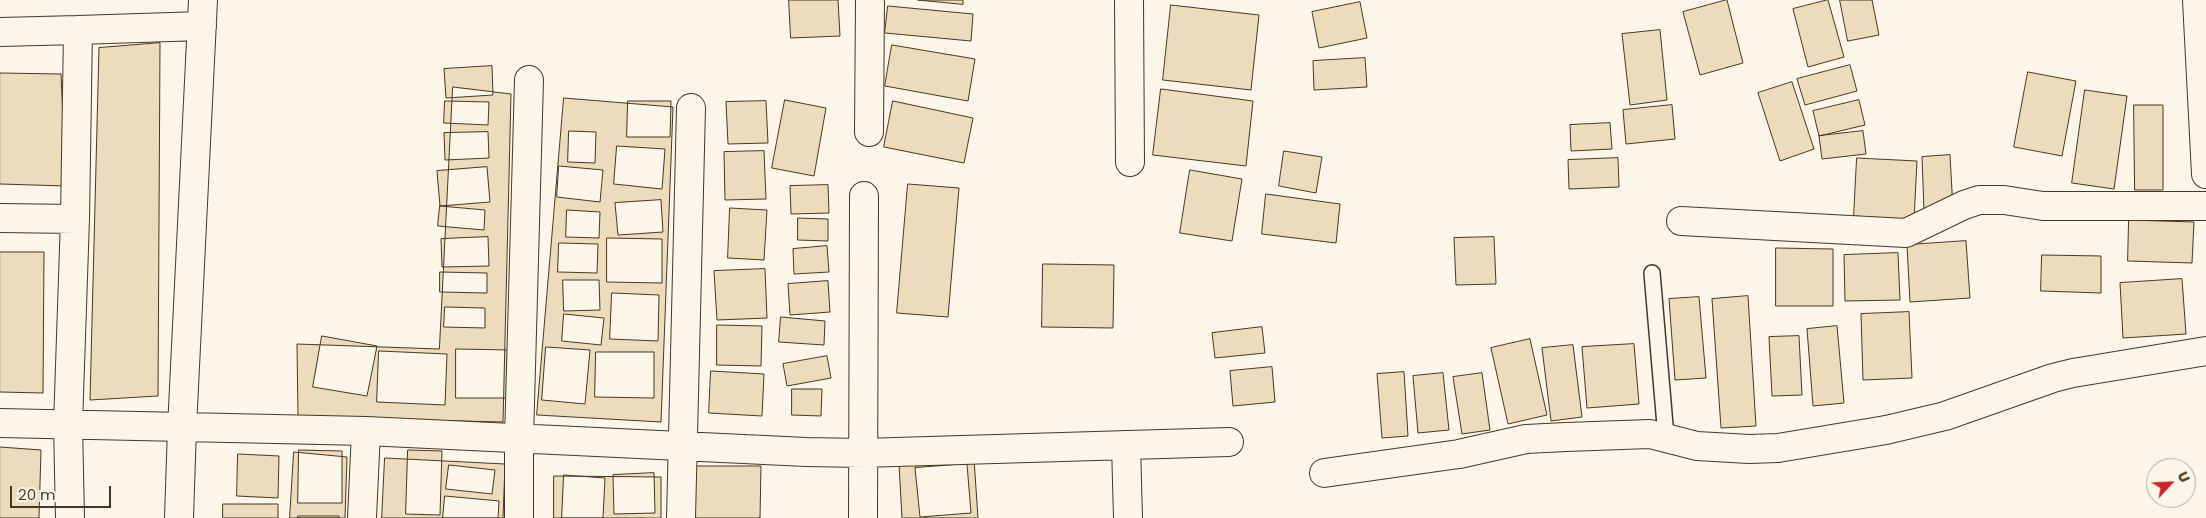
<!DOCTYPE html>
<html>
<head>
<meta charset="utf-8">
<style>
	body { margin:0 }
	#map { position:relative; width:2206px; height:518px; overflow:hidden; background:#fbf6e9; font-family:Poppins,sans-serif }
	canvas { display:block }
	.north { position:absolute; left:2146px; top:458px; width:50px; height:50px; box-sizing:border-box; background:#fbf6e9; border:1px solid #b4a999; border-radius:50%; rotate:65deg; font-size:14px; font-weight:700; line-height:20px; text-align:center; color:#4a3520 }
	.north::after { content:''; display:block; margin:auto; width:18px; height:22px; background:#c62828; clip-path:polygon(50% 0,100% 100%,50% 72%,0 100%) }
	.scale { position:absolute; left:10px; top:486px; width:101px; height:22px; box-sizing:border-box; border:2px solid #4a3520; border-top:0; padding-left:6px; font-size:15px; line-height:18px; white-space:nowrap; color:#4a3520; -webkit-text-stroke:4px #fbf6e9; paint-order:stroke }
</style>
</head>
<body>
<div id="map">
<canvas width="2206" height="518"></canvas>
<div class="north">U</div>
<div class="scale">20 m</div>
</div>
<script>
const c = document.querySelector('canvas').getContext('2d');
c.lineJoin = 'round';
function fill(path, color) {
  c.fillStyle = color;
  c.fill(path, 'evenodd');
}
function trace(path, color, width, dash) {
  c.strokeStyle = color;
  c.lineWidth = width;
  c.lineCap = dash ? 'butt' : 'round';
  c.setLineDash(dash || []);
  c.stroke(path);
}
const building = new Path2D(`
	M789,0H838L840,36L791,38Z
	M918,0H963V4Z
	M1727,0L1743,63L1700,75L1683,12Z
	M1828,0L1844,57L1808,67L1793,9Z
	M1840,0H1872L1879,35L1848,41Z
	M1360,2L1367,38L1319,48L1312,12Z
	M1171,5L1259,15L1251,90L1163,80Z
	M888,6L973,14L971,41L885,33Z
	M1660,30L1667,100L1630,105L1622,34Z
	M160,43L158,396L90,400L99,48Z
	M892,45L975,59L968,101L885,86Z
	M1365,58L1367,87L1314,90L1313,61Z
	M1850,65L1857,91L1805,105L1797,79Z
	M492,66L493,95L446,98L444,69Z
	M2028,72L2076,81L2062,156L2014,147Z
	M0,73L61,74L66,186L0,184Z
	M1792,82L1814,149L1780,161L1758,93Z
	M453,87L511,94L503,422L298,417L297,344L439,349Z
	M1161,89L1253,101L1246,166L1153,155Z
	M2085,90L2127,96L2114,189L2072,183Z
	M564,98L673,107L661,422L537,415Z
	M785,100L826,108L814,176L772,168Z
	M1859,100L1865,125L1819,136L1813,111Z
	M445,101L489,102L488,125L444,123Z
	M628,101H671L670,137H627Z
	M766,101L768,143L728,144L726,102Z
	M893,101L973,118L964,163L884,147Z
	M1672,105L1675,139L1626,144L1623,110Z
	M2134,105H2163V190H2135Z
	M1610,123L1612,149L1571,151L1570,125Z
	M569,131L596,132L595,163L568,162Z
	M1863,131L1866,154L1822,159L1819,136Z
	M488,132L489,158L445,160L444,133Z
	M617,146L665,149L662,189L614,184Z
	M764,151L766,199L725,200L724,152Z
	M1284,151L1322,157L1316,193L1279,186Z
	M1950,155L1953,209L1924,210L1922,157Z
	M1618,158L1619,187L1569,189L1568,160Z
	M1857,158L1917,161L1914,220L1854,216Z
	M559,166L603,170L600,202L557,197Z
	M487,167L490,202L440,206L437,171Z
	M1190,170L1242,179L1232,241L1180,233Z
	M908,184L959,188L948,317L897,313Z
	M828,185L829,213L791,214L790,186Z
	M1266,194L1340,204L1336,243L1262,234Z
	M661,200L663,232L618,235L615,203Z
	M440,206L485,210L484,230L438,226Z
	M730,208L767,210L764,260L728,258Z
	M567,210L600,212L599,238L566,237Z
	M798,218L828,219V241L798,240Z
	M2129,220L2194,222L2192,263L2128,261Z
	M488,237L489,266L442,267L441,239Z
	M1494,237L1496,284L1456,285L1454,238Z
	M607,238L662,239V283L607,282Z
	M1966,241L1970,298L1910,302L1907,245Z
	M559,243L598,244L597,273L558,272Z
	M827,246L829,272L794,274L793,249Z
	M1776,248L1833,249V306H1776Z
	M0,252H44L43,393L0,392Z
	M1898,253L1900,300L1845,301L1844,255Z
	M2042,255L2101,256V293L2041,291Z
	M1043,264L1114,265L1113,328L1042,327Z
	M765,269L767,318L717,320L714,271Z
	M440,272L487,273V293L440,292Z
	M2182,279L2186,334L2123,338L2120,283Z
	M563,280H599L600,310L564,311Z
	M828,281L830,312L790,315L788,284Z
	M612,293L659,295L658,341L610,339Z
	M1748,296L1756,426L1721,428L1712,299Z
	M1699,297L1706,378L1675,380L1669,299Z
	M445,307L485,308V328L444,327Z
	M1909,312L1912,378L1863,380L1861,314Z
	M564,314L604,318L601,345L562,341Z
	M781,317L825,321L824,345L779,342Z
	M717,325L762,326L761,366L717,365Z
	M1837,326L1844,403L1813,406L1807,329Z
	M1262,327L1265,353L1215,358L1212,333Z
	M322,336L377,346L367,396L313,387Z
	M1799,336L1802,395L1772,396L1769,337Z
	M1530,339L1547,415L1508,424L1491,348Z
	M1634,344L1639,404L1587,408L1582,347Z
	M1573,345L1582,417L1551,421L1542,348Z
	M546,347L590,350L585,404L542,400Z
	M456,349L509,350L508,398H456Z
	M379,351L447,354L445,405L377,402Z
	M596,352H654V398L595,397Z
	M827,356L831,378L787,386L783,364Z
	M1272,367L1275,402L1233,406L1230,371Z
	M711,371L764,374L762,416L709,413Z
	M1404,372L1408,436L1382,438L1377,374Z
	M1443,373L1449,430L1418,433L1413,376Z
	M1482,373L1490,430L1462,434L1453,377Z
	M792,389H822L821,416L792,415Z
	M0,447L41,450L39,518H0Z
	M299,450L342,451V503H298Z
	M408,450L442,451L440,515L406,514Z
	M294,452L347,457L345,518H290Z
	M238,454L279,456L278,498L237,496Z
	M385,458L505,464L503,518H382Z
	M974,459L978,518H902L899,464Z
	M967,464L971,513L920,517L915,468Z
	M449,465L495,470L492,494L446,489Z
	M696,466H761L760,518H695Z
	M654,473L655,513L614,514L613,475Z
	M564,475L605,478L603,518H562Z
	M554,476L661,477V518H554Z
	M445,496L499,501L498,518H443Z
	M223,504H278V518H223Z
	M298,516H339V518H298Z`);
fill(building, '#ecdcbc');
trace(building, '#4a3520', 1);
const lane = new Path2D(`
	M1652,273L1666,437`);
const street = new Path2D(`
	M1129,0L1130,162
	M2197,0L2206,174
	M78,30L202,26
	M0,32L78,30L75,219L68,425L70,518
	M869,132L870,0
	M0,218L75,219
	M1681,221L1906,233L1964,205L1979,200H2004L2043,206H2206
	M0,423L366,431L806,452L862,453L1229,442
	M1126,445L1128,518
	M1324,473L1459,454L1526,439L1566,437L1650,434L1697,446L1749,449L1778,448L1886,430L1945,416L2053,378L2073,373L2206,351
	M179,518L182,428L203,0
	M362,518L366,431
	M519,518V439L529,80
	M681,518L691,108
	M863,518L864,196`);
trace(lane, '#4a3520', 18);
trace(street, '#4a3520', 30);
trace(lane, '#fbf6e9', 15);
trace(street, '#fbf6e9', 28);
</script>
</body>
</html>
